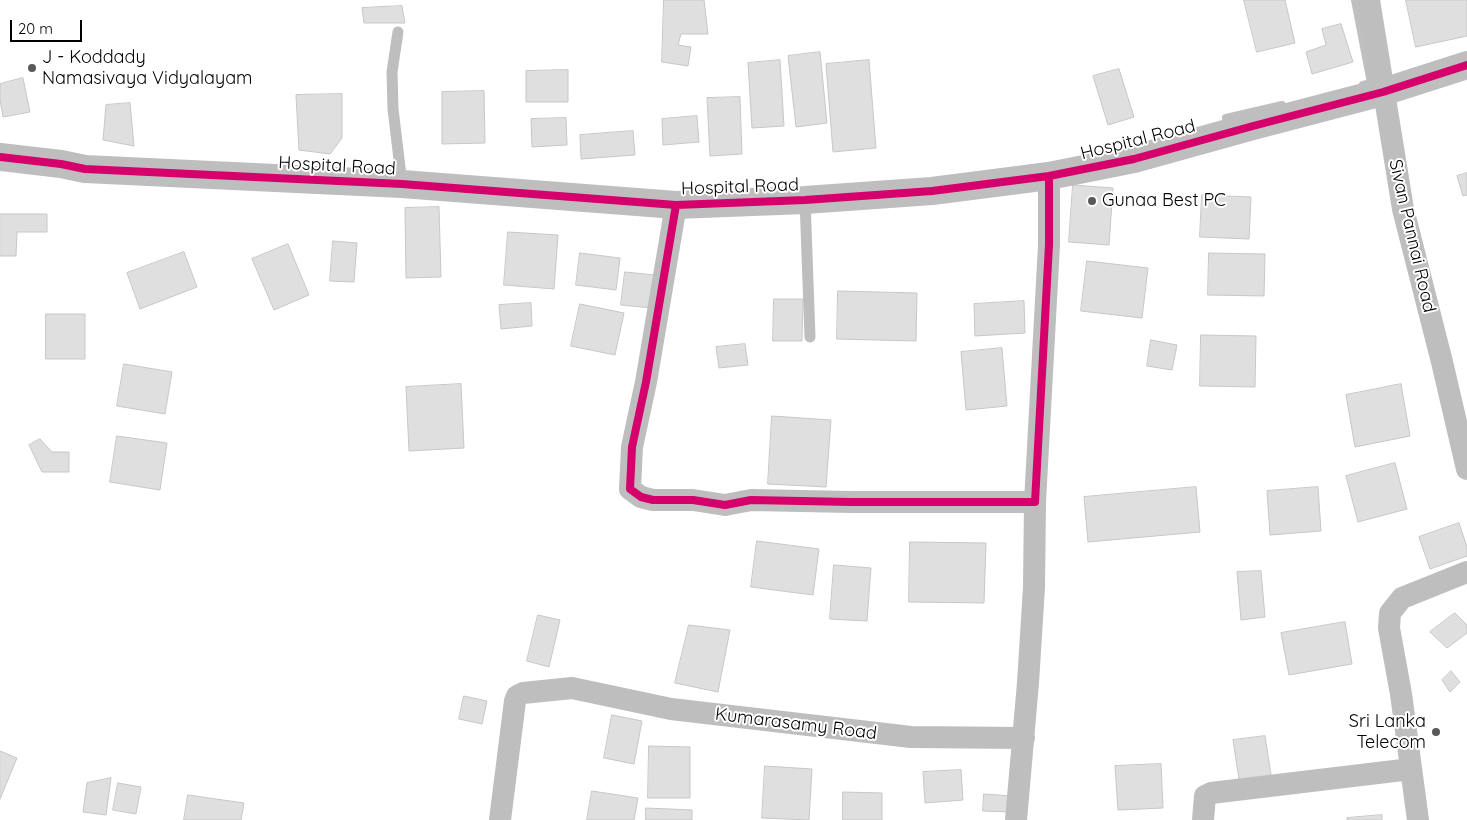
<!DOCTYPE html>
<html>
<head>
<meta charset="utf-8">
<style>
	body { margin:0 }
	#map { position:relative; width:1467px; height:820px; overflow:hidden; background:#fff; font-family:Quicksand,sans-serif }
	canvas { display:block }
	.scale { position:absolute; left:10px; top:20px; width:72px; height:22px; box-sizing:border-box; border:2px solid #000; border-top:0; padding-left:6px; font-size:15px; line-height:18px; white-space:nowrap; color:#000; -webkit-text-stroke:4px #fff; paint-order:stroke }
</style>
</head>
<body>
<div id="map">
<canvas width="1467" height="820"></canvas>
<div class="scale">20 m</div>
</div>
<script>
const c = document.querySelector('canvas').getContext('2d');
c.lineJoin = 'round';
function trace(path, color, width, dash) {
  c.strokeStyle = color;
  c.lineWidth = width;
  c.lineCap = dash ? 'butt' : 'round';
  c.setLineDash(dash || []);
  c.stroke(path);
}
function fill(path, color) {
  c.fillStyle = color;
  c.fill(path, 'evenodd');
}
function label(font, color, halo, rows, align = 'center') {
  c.font = font + ' Quicksand,sans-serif';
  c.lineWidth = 4;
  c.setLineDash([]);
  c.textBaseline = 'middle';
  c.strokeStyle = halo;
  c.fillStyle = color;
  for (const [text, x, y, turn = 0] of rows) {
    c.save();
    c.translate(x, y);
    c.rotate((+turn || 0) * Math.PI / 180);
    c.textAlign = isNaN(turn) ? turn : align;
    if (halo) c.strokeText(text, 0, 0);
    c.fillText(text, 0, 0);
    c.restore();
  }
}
trace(new Path2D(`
	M1355,0L1371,83L1363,85
	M1226,118L1282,105`), '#bfbfbf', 8);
const building = new Path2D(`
	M664,0H704L708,34H681L678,45L691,47L688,66L662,62Z
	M1244,0H1285L1295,43L1257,52Z
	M1406,0H1467V36L1416,47Z
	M402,6L405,23H364L362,8Z
	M1341,24L1353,62L1312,74L1306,52L1326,45L1322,29Z
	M820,52L827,123L796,127L788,56Z
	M780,60L784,126L752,128L748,63Z
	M869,60L876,148L833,152L826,64Z
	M1119,69L1134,117L1108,125L1093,76Z
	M568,70V102H526V71Z
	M23,78L30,112L3,117L0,100V84Z
	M484,91L485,143L442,144V92Z
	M342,94V138L330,154L299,150L296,95Z
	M740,97L742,154L710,156L707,98Z
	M130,103L134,146L103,140L106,105Z
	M697,116L699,142L663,145L662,119Z
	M566,118L567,145L532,147L531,119Z
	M633,131L635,155L581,159L580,135Z
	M1467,173V195L1463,196L1457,176Z
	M1073,185L1113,188L1109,245L1069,242Z
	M1202,195L1251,197L1249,239L1200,237Z
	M439,207L441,277L406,278L405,208Z
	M0,214H47V232H17L16,256H0Z
	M508,232L558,235L554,289L504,285Z
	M333,241L357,243L354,282L330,281Z
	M288,244L309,295L274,310L252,259Z
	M184,252L197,287L140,309L127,273Z
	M580,253L620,258L616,290L576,285Z
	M1209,253L1265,254L1264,296L1208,295Z
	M1087,261L1148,268L1142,318L1081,311Z
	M625,272L655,275L652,308L621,305Z
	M838,291L917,293L916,341L837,339Z
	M774,299H803L802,341H773Z
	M1024,301L1025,333L975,336L974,304Z
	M531,303L532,326L501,329L499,305Z
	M580,304L624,313L615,355L571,346Z
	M46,314H85V359H46Z
	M1201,335L1256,336L1255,387L1200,386Z
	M1151,340L1177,345L1172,370L1147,366Z
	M745,344L748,365L719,368L716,347Z
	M1002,348L1007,406L966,410L961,352Z
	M124,364L172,372L165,414L117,406Z
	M461,384L464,448L409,451L406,387Z
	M1401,384L1410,436L1355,447L1346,395Z
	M772,416L831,420L826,487L768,484Z
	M117,436L167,443L160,490L110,482Z
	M40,439L52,452H69V472H42L29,445Z
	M1395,463L1407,509L1358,522L1346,476Z
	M1196,487L1200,532L1088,542L1084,497Z
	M1318,487L1321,531L1270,535L1267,491Z
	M1459,523L1467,547V556L1430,569L1419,537Z
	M757,541L819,549L813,595L751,587Z
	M910,542L986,543L984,603L909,602Z
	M834,565L871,568L867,621L830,619Z
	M1261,571L1265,617L1241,620L1237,572Z
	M1455,613L1467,625V633L1447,648L1430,632Z
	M538,615L560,620L549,667L527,661Z
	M1345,622L1352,664L1289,675L1281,633Z
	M689,625L730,630L718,692L675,683Z
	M1451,671L1460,682L1450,692L1442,680Z
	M464,696L487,701L482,724L459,719Z
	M612,715L642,721L634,764L604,758Z
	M1265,736L1272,781L1240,786L1233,740Z
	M649,746L690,747V798H648Z
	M0,751L17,758L0,799Z
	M1161,764L1163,808L1118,810L1115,766Z
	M765,766L812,769L809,820L762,818Z
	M961,770L963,800L925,803L923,772Z
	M111,778L106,815L83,812L87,783Z
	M118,783L141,787L136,814L113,810Z
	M592,791L638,798L634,820H587Z
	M843,792L882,793V820H843Z
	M984,794L1013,796L1011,812L983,811Z
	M188,795L244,803L241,820H184Z
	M646,808L692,810V820H646Z
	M1382,815V820H1347V818Z`);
fill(building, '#dfdfdf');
trace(building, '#c7c7c7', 1);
trace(new Path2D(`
	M398,32L392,72L393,109L402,184
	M805,200L810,337`), '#bebebe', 11);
trace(new Path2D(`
	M1369,0L1403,209L1442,362L1467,469
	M676,205L646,382L632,447L630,489L641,497L653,500H693L725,505L751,500L851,502H1035L1049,245V176
	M500,820L515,701L517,696L523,693L572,688L671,709L911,737L1024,738
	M1016,820L1028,683L1034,587L1035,502
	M1203,820L1205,796L1211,793L1411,769
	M1418,820L1401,694L1389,628L1390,613L1402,598L1467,572`), '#bebebe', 22);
trace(new Path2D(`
	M0,157L61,164L85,169L402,184L676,205L805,200L932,191L1049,176L1134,159L1253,126L1383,92L1467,65`), '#bebebe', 28);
trace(new Path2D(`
	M0,157L61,164L85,169L402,184L676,205L805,200L932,191L1049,176L1134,159L1253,126L1383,92L1467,65
	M676,205L646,382L632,447L630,489L641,497L653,500H693L725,505L751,500L851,502H1035L1049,245V176`), '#d6006c', 8);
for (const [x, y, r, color] of [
	[32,68,5,"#595959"],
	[1092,201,5,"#595959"],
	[1436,732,5,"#595959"]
]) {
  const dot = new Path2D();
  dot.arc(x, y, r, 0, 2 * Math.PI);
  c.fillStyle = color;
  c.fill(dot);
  trace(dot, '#fff', 2);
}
label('18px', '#000', '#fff', [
	["J - Koddady",42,58],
	["Namasivaya Vidyalayam",42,79],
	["Gunaa Best PC",1102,201],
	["Sri Lanka",1426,722,"right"],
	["Telecom",1426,743,"right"]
], 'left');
label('18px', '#000', '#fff', [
	["Hospital Road",1138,140,-14],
	["Hospital Road",337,166,3],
	["Hospital Road",740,187,-2],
	["Sivan Pannai Road",1412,236,77],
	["Kumarasamy Road",796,724,7]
]);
</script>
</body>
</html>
